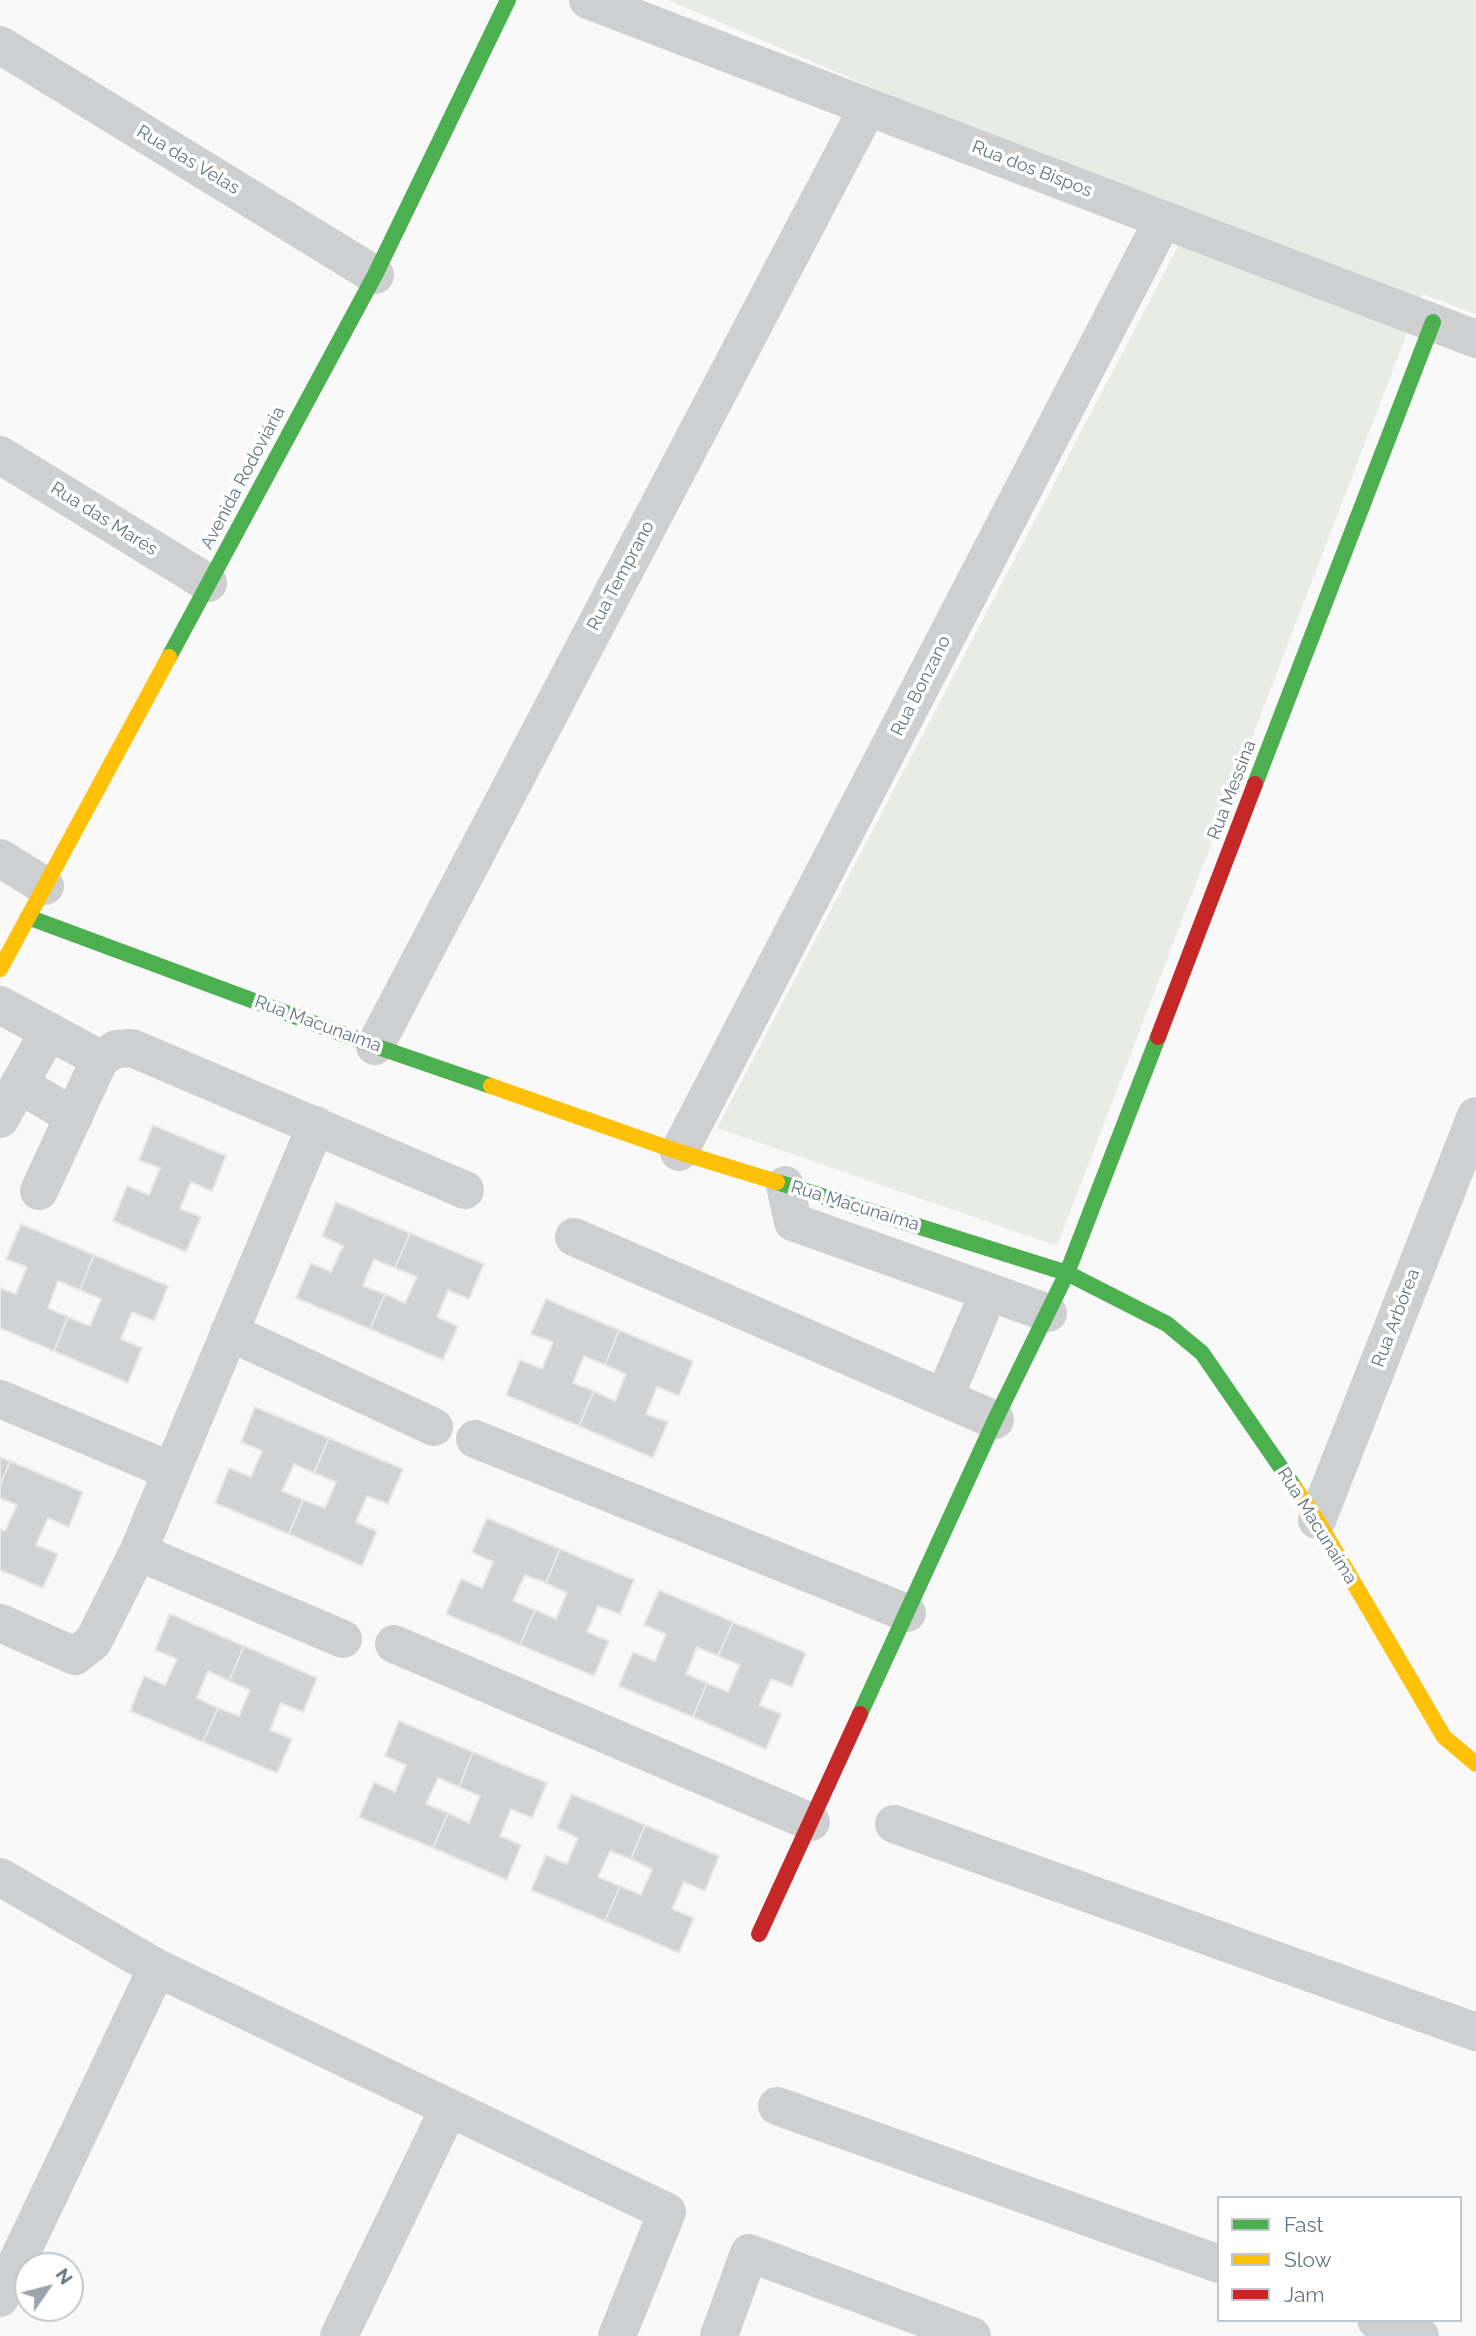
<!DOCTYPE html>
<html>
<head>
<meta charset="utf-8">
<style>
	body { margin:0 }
	#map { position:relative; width:1476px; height:2336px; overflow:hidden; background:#f9f9f9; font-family:Raleway,sans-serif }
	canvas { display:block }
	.legend { position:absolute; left:1217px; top:2196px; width:245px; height:126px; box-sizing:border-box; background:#fff; border:2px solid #c1c8cd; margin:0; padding:9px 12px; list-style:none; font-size:21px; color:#657683 }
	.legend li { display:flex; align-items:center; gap:14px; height:35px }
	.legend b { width:35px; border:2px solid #c1c8cd }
	.north { position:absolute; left:14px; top:2252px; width:70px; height:70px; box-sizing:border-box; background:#fff; border:2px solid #c1c8cd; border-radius:50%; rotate:55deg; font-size:19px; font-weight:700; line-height:28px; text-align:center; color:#657683 }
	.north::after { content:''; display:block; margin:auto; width:24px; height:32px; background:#99a4ac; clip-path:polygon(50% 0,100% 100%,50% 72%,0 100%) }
</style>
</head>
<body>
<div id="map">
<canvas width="1476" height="2336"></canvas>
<ul class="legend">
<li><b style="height:9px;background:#4caf50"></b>Fast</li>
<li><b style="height:9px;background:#ffc107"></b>Slow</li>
<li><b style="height:9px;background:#c62828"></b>Jam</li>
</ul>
<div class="north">N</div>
</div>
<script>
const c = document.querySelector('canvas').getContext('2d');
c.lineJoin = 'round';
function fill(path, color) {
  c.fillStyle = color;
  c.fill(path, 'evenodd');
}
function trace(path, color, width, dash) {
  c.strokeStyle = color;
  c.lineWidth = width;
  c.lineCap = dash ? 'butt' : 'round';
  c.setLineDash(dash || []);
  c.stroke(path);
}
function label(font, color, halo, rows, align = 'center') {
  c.font = font + ' Raleway,sans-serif';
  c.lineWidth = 7;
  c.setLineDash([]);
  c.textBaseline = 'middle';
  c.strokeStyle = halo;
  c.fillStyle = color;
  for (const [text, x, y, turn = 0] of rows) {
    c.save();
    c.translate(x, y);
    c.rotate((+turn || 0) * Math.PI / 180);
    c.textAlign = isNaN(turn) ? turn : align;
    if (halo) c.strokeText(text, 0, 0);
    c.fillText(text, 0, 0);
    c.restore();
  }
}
fill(new Path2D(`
	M668,0H1476V314L1422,294L1057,1246L717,1128L1195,214L881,91Z`), '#e8ebe6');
const building = new Path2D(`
	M153,1125L226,1156L212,1191L191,1182L180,1209L201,1217L186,1252L113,1221L127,1186L149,1195L160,1168L139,1160Z
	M336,1202L410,1233L395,1268L374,1259L363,1286L385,1294L370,1329L296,1298L311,1263L331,1272L343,1246L322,1236Z
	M21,1224L94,1255L80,1290L58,1281L48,1308L68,1317L54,1351L0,1328V1288L16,1294L27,1267L6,1259Z
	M410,1233L484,1264L469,1299L448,1290L437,1317L458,1326L443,1360L370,1329L385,1294L405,1303L417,1277L395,1268Z
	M94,1255L168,1286L154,1321L132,1312L121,1339L142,1348L128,1383L54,1351L68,1317L90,1326L101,1299L80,1290Z
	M546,1299L619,1330L605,1365L584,1356L573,1383L594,1391L579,1426L506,1395L520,1360L542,1369L553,1342L531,1334Z
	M619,1330L693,1361L679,1396L657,1387L646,1414L668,1422L653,1458L579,1426L594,1391L615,1401L626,1374L605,1365Z
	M255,1407L329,1438L314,1473L294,1464L282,1491L303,1500L289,1534L215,1503L229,1468L251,1477L262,1451L241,1442Z
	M329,1438L403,1469L388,1504L367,1496L356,1522L377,1531L362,1566L289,1534L303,1500L325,1508L336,1482L314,1473Z
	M0,1457L10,1461L0,1485Z
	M10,1461L83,1492L69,1527L48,1518L36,1545L58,1554L43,1588L0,1570V1529L5,1531L17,1505L0,1498V1485Z
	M487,1518L560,1549L546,1583L525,1575L513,1601L535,1610L520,1645L446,1614L461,1579L482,1588L493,1562L472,1552Z
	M560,1549L634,1580L620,1614L598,1606L587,1632L609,1641L594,1676L520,1645L535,1610L556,1619L567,1593L546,1583Z
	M659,1590L733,1622L718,1656L697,1647L686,1674L707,1683L693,1717L619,1686L633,1652L655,1661L666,1634L644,1625Z
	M170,1614L244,1646L229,1681L208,1671L197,1698L218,1708L203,1742L130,1711L144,1676L165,1685L177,1659L155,1650Z
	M733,1622L806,1653L792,1687L771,1679L759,1705L781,1714L766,1749L693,1717L707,1683L728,1692L740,1665L718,1656Z
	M244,1646L317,1678L303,1712L281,1703L270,1730L292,1739L277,1773L203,1742L218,1708L239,1716L250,1690L229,1681Z
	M399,1721L473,1752L459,1787L438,1778L426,1804L448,1813L433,1848L359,1817L374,1782L395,1792L406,1765L385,1756Z
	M473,1752L547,1783L532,1818L511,1809L500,1836L521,1845L507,1880L433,1848L448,1813L469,1823L480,1796L459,1787Z
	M572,1794L645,1825L631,1859L610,1851L598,1877L620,1886L605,1921L531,1890L546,1855L567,1864L578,1838L557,1828Z
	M645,1825L719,1856L705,1891L684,1882L672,1909L694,1918L679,1953L605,1921L620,1886L641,1895L652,1869L631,1859Z`);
fill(building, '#d0d2d3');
trace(building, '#e8e8e8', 2);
trace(new Path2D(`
	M588,0L1476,339
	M0,45L375,275
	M0,455L208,583
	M0,858L45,886
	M0,1005L100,1059
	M375,1046L868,107
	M19,1084L74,1117
	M0,1119L49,1031
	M679,1152L1163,220
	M785,1185L793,1222L1048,1313
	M39,1191L100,1059L116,1049L132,1048L465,1190
	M574,1237L995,1420
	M229,1332L434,1427
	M944,1398L989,1292
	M0,1399L171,1471
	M475,1439L907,1613
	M1317,1520L1476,1116
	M138,1552L343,1639
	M0,1623L75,1656L93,1642L138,1552L316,1125
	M394,1644L811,1822
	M894,1824L1476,2032
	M0,1877L157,1968L667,2212L617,2336
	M777,2106L1219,2264
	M0,2298L157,1968
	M1376,2320L1420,2336
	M339,2336L449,2108
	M719,2336L749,2253L972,2336`), '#cecfd0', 38);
trace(new Path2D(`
	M169,657L375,275L508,0
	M1255,784L1433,322
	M28,917L375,1046L491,1086
	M777,1182L1067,1273L1167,1324L1202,1353L1295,1488
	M860,1714L995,1420L1067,1273L1158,1037`), '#4caf50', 16);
trace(new Path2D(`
	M0,969L169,657
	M491,1086L679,1152L777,1182
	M1295,1488L1317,1520L1444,1737L1476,1764`), '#ffc107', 16);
trace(new Path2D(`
	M1158,1037L1255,784
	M759,1934L860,1714`), '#c62828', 16);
label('18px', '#657683', '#fff', [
	["Rua das Velas",188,160,31],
	["Rua dos Bispos",1032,169,21],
	["Avenida Rodoviária",243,478,-62],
	["Rua das Marés",104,519,32],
	["Rua Temprano",621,576,-62],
	["Rua Bonzano",921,686,-63],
	["Rua Messina",1232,790,-69],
	["Rua Macunaíma",318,1024,20],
	["Rua Macunaíma",855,1206,17],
	["Rua Arbórea",1396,1318,-69],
	["Rua Macunaíma",1317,1526,58]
]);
</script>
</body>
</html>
